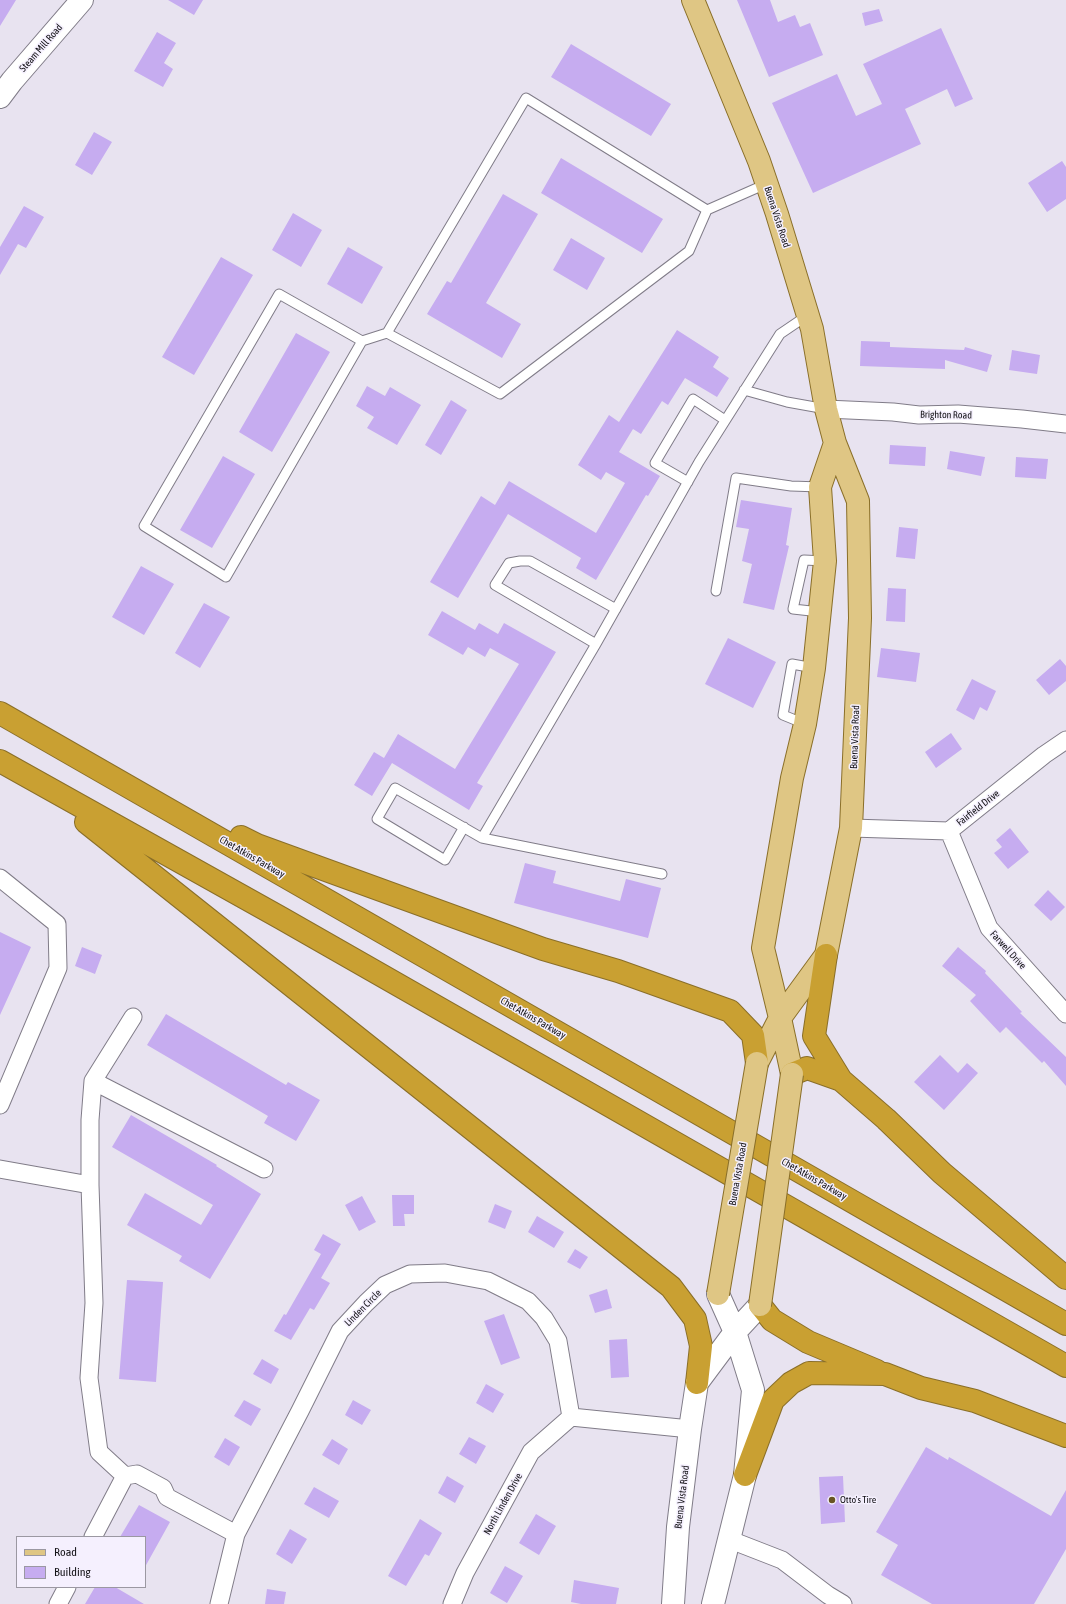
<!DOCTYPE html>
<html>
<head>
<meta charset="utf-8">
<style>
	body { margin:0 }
	#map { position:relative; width:1066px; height:1604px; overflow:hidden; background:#e8e3f0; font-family:"Asap Condensed",sans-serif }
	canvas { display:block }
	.legend { position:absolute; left:16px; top:1536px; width:130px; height:52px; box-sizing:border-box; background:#f5f0fe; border:1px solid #9b98a2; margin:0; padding:5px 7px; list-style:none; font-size:12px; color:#141317 }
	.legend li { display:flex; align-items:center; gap:8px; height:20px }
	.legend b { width:20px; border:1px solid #9b98a2 }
</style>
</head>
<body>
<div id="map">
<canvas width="1066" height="1604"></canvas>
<ul class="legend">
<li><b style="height:5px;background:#dfc684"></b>Road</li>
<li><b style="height:11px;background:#c6acf0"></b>Building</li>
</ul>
</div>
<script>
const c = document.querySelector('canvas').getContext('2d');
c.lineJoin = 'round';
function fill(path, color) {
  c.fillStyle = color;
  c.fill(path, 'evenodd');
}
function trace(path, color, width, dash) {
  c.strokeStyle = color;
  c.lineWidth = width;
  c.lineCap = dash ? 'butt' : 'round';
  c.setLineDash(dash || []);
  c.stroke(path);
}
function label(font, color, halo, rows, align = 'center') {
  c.font = font + ' "Asap Condensed",sans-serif';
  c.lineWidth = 3;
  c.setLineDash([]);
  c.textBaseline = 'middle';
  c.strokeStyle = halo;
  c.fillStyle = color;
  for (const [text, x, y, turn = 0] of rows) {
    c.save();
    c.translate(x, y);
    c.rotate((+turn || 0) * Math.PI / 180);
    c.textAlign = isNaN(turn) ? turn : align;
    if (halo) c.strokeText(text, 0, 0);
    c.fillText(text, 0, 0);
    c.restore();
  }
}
fill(new Path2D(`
	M0,0H16L0,26Z
	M168,0H203L194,15Z
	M737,0H770L778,22L795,15L800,27L810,23L823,55L769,77Z
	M879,9L883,21L865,26L862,13Z
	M941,28L973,99L955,107L947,89L905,109L921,144L813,193L772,103L837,74L856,116L882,104L863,64Z
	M157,32L176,43L164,63L173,69L163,87L134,71Z
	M571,44L671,104L651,136L551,77Z
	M94,132L112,142L92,175L75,165Z
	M561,158L663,219L642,253L541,193Z
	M1062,161L1066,167V199L1047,212L1028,183Z
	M503,194L538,214L486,303L521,324L502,358L427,314L447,281L451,283Z
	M24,206L44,217L26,248L18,244L0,275V247Z
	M293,213L322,230L301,267L272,250Z
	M571,238L605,258L587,290L553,270Z
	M348,247L383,267L362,304L327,284Z
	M221,257L253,275L194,375L162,357Z
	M677,330L719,357L713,367L729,378L717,397L685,378L668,405L662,401L641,434L633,429L619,452L660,476L648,496L646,495L596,580L576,568L581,558L508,514L458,598L430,582L481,496L495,505L509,481L596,533L625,483L606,472L601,480L578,465L609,415L619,422Z
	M296,333L330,352L272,452L239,432Z
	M861,341L890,342V347L964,350L965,347L992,355L987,372L945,360V369L860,366Z
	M1012,350L1040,355L1037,374L1009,370Z
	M367,386L385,396L390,387L421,405L397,445L367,428L374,417L356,406Z
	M451,400L467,410L441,455L425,445Z
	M890,445L926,447L925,466L889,464Z
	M950,451L985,457L981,476L947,469Z
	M223,456L255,474L212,548L180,530Z
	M1016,457L1048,459L1046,479L1015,477Z
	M741,500L792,508L786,545L789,546L774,610L743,603L752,564L742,561L749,529L736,527Z
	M899,527L918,529L915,559L896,557Z
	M141,566L174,584L144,635L112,617Z
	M888,588L906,589L905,622L886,621Z
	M204,603L230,617L200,668L175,653Z
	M442,611L475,630L479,623L498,634L504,623L556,652L477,783L483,786L469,810L392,763L372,796L354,785L374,752L384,758L398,734L455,769L519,664L490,648L485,657L468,647L463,655L428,635Z
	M728,638L776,662L753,708L705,684Z
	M881,648L920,653L916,682L877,677Z
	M1060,659L1066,666V681L1049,695L1036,680Z
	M972,679L996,691L987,711L980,707L974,720L956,710Z
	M951,733L962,749L936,768L925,752Z
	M1010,828L1029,852L1008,869L994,853L1002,847L996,840Z
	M525,863L556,871L553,883L620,901L626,879L661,888L648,938L514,903Z
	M1048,890L1065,907L1051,921L1034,905Z
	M0,932L31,947L0,1015Z
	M82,947L102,955L95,974L75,966Z
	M958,947L986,971L985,973L1022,1012L1020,1013L1066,1057V1086L1044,1061L1042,1063L1006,1027L1000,1033L970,1001L976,995L942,966Z
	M166,1014L286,1085L288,1082L320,1100L296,1141L264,1123L268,1116L147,1045Z
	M940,1055L958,1073L967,1063L978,1073L944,1110L914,1082Z
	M131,1115L217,1165L216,1166L261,1194L210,1279L179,1261L182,1256L127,1225L145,1193L201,1225L213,1205L112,1147Z
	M392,1195H414V1214H404L405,1226H393Z
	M362,1196L376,1222L359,1231L345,1205Z
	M495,1204L512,1211L505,1229L488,1222Z
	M537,1216L564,1232L554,1248L528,1232Z
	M323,1234L341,1244L321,1278L330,1283L314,1310L310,1308L291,1340L274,1331L284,1314L286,1315L321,1254L314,1250Z
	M575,1249L588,1257L580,1269L567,1262Z
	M127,1280L163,1282L156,1382L119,1379Z
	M607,1289L612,1308L595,1313L589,1295Z
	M504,1314L520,1358L501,1365L484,1321Z
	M627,1339L629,1377L611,1378L609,1340Z
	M262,1359L279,1369L271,1384L253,1374Z
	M486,1384L504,1394L493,1413L476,1403Z
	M244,1400L261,1409L251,1426L234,1416Z
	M353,1400L371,1410L362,1425L345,1415Z
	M469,1437L486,1446L476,1464L459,1454Z
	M225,1438L240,1447L229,1466L214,1457Z
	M332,1439L348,1449L339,1465L322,1455Z
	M926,1447L948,1460L949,1457L1051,1516L1066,1490V1549L1034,1604H932L881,1575L898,1545L876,1532Z
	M447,1476L464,1486L455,1503L438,1493Z
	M843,1476L845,1522L821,1524L819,1477Z
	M314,1487L339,1501L329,1518L304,1504Z
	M139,1505L170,1522L145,1567V1537H120Z
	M536,1514L556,1526L539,1555L519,1543Z
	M420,1519L442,1533L429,1556L425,1554L406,1586L388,1576Z
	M290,1529L307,1539L292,1564L276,1554Z
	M505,1566L523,1576L507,1603L490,1593Z
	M574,1580L619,1588L616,1604H581L571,1602Z
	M95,1587H115L144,1604H85Z
	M267,1589L286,1592L284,1604H265Z`), '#c6acf0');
const lane = new Path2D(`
	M707,210L689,251L500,394L387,333L526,98L707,210L766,184
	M362,341L226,577L144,526L279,294L362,341L387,333
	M744,390L787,402L826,409
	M688,482L655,463L693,399L725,420
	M716,591L736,478L791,486L820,487
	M820,612L793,609L804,560L825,561
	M596,644L495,585L509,563L520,561H530L616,609
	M805,724L783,715L792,664L814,668
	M464,827L445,860L377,819L395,788L482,838L596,644L699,462L780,334L808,315
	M482,838L662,874`);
const street = new Path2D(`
	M826,409L893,412L919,415L958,414L1022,419L1066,424
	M851,828L949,831L1044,755L1066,740
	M949,831L989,928L1066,1014
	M0,878L57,924L58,968L0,1105
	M133,1017L93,1081L90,1120V1185L94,1303L89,1378L99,1452L125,1476L137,1474L163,1488L167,1497L236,1534
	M93,1081L264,1169
	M0,1169L90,1185
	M571,1417L690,1429
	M93,1537L125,1476
	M728,1539L782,1560L828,1595L843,1604
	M58,1604L67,1587
	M219,1604L236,1534L300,1411L340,1331L366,1303L385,1285L410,1274L445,1273L488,1281L528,1301L544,1318L558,1341L571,1417
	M452,1604L465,1573L531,1452L571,1417`);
const secondary = new Path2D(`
	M0,97L12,81L82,0
	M673,1604L678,1527L690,1429L697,1383L735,1332L760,1305
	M713,1604L745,1475L753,1390L735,1332L718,1294`);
const primary = new Path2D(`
	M693,0L759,161L777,214L812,329L826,409L835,443L858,501L860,618L851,828L826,955L780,1018L757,1063
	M792,1074L780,1018L763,948L792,778L805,724L814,668L825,561L820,487L835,443`);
const highway = new Path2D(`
	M0,713L1066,1324
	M0,761L281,918L1066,1366
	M86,822L671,1287L695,1319L701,1346L697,1383
	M241,837L257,845L543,949L618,971L730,1011L753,1035L757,1063
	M826,955L814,1036L841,1080
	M792,1074L807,1068L841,1080L886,1119L942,1173L1066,1278
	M760,1305L772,1320L808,1342L877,1371
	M745,1475L773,1400L791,1383L809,1373L885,1374L921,1388L975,1401L1066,1436`);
trace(lane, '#807c88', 11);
trace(street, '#807c88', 19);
trace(secondary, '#807c88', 24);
trace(primary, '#8a6f29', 24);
trace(highway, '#8a6f29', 24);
trace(lane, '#fff', 9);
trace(street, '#fff', 17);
trace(secondary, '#fff', 22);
trace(primary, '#dfc684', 22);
trace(highway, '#c9a032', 22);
const primaryBridge = new Path2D(`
	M718,1294L757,1063
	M760,1305L792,1074`);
trace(primaryBridge, '#8a6f29', 24, []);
trace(primaryBridge, '#dfc684', 22);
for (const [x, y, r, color] of [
	[832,1500,4,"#685423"]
]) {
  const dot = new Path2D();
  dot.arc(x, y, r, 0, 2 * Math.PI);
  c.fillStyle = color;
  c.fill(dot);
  trace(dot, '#f5f0fe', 1.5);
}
label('10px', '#141317', '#f5f0fe', [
	["Steam Mill Road",41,48,-49],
	["Buena Vista Road",777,217,72],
	["Brighton Road",946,415,1],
	["Buena Vista Road",855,737,-88],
	["Fairfield Drive",978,808,-38],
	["Chet Atkins Parkway",252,857,30],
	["Farwell Drive",1008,950,48],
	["Chet Atkins Parkway",533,1018,30],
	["Buena Vista Road",738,1174,-80],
	["Chet Atkins Parkway",814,1179,30],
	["Linden Circle",363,1308,-45],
	["Buena Vista Road",682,1497,-83],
	["North Linden Drive",503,1504,-61]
]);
label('10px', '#141317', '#f5f0fe', [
	["Otto's Tire",840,1500]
], 'left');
</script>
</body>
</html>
